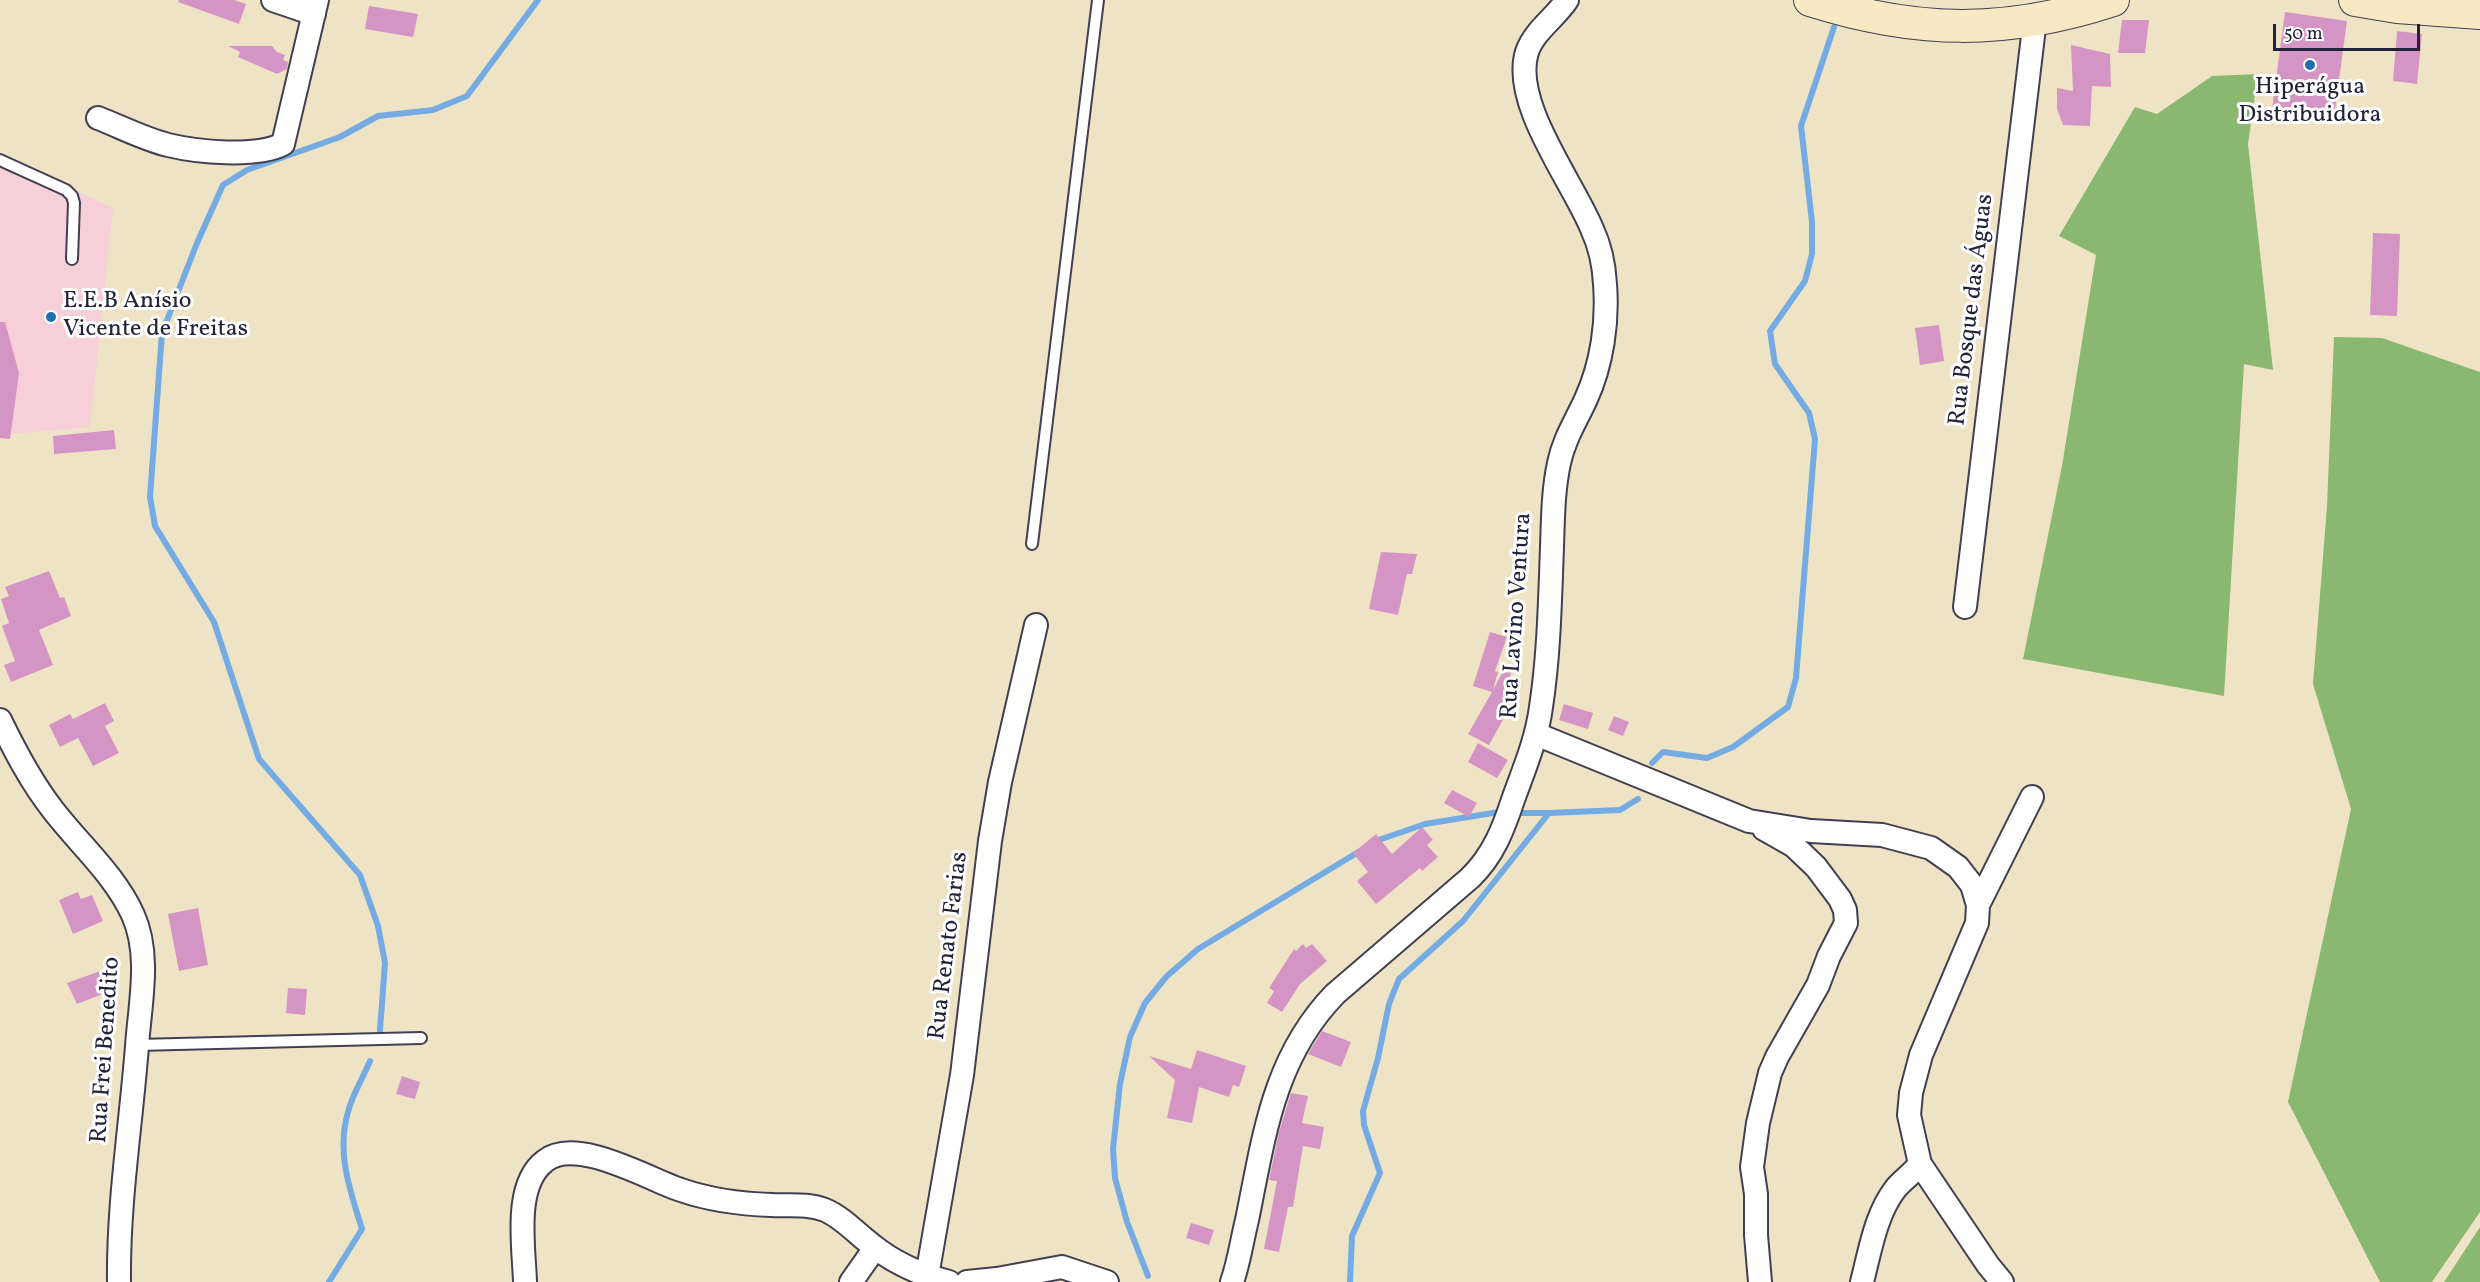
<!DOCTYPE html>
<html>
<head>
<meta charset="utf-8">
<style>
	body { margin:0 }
	#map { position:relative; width:2480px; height:1282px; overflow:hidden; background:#eee4c5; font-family:Vollkorn,serif }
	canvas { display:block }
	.scale { position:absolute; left:2273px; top:24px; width:147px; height:27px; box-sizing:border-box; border:3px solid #22223b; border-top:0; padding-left:8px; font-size:18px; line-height:21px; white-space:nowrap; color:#22223b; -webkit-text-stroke:4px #fff; paint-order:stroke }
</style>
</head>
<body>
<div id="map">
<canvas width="2480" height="1282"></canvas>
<div class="scale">50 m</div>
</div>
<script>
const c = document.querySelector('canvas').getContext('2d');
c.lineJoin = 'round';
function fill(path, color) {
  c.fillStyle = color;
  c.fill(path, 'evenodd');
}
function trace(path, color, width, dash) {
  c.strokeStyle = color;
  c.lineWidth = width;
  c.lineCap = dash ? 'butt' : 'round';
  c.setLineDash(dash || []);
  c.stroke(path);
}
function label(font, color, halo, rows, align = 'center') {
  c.font = font + ' Vollkorn,serif';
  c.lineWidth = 6;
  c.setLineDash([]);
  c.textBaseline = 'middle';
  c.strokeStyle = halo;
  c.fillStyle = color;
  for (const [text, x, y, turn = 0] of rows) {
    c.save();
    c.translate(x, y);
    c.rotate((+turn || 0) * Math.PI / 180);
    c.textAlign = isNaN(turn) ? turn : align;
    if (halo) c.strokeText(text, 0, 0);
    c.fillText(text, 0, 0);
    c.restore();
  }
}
fill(new Path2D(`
	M0,155L113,208L90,427L0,435Z`), '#f6cfd8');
fill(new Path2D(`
	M2258,74L2248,144L2273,370L2244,364L2224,696L2023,659L2062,466L2096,255L2059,236L2135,107L2157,114L2212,76Z
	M2334,337L2382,338L2480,372V1212L2432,1282H2380L2288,1102L2351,809L2313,684L2327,506Z
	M2480,1227V1282H2444Z`), '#8bb871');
trace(new Path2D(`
	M1652,763L1663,752L1707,758L1733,747L1788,707L1796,678L1815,439L1809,413L1775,364L1770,331L1805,281L1812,254V222L1801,126L1834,27
	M1518,813H1549
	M1373,842L1425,824L1499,812
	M380,1030L385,963L378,926L360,875L259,759L214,622L155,526L150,497L162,333L197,243L223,185L247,170L340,137L378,116L433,110L467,96L538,0
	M1148,1276L1127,1222L1115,1178L1113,1149L1120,1084L1130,1037L1145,1003L1166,977L1198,949L1360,851
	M329,1282L362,1229C350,1190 336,1153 348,1112C352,1095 363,1078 370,1061
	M1350,1282L1352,1236L1380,1173L1364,1125L1363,1111L1378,1058L1389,1004L1399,979L1463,921L1549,813L1620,810L1638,799`), '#75abe3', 6);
fill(new Path2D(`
	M179,0H234L246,4L239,24L178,2Z
	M369,6L418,14L413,37L365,29Z
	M2285,12L2347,21L2334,117L2272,109Z
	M2122,20H2149L2145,53H2118Z
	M2397,31L2422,34L2417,84L2393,81Z
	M2071,45L2110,54L2111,87L2092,86L2090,126L2063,125L2057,109V88L2073,91Z
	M228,46H272L277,52L285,55L283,60L288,62L287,69L277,74L238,57L240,52Z
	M2373,233L2400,234L2397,316L2370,315Z
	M0,322H5L19,373L10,439L0,438Z
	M1939,325L1944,361L1920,365L1915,328Z
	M114,430L116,449L54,454L53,436Z
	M1381,552L1417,554L1412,574H1407L1398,615L1369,609Z
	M49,571L60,598L64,597L71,616L39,630L53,665L11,682L4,665L15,661L2,626L9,623L1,599L9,596L5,587Z
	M1490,632L1507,637L1495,671L1498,672L1493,690L1507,664L1513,666L1502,706L1509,709L1489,745L1468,734L1492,692L1473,686Z
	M105,703L114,721L105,726L119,753L93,766L78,738L60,747L49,725L70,714L73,719Z
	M1564,704L1593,713L1588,729L1559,720Z
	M1614,716L1629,722L1623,736L1608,730Z
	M1478,743L1508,760L1497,778L1468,762Z
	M1452,790L1477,803L1469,817L1444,803Z
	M1422,827L1433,840L1427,845L1438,857L1422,871L1420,868L1376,904L1357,881L1368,872L1353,853L1376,834L1392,854Z
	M78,892L81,899L92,895L103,921L73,934L59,900Z
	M198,908L208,965L179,971L168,914Z
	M1303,944L1306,948L1312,944L1327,961L1300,984L1282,1012L1267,1003L1274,991L1269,988L1294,949L1296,951Z
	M103,970L113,990L77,1004L67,983Z
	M288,988L307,989L305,1015L286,1013Z
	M1322,1031L1351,1042L1341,1067L1308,1054Z
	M1197,1050L1246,1066L1239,1087L1233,1085L1229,1097L1199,1087L1192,1123L1167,1118L1175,1080L1149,1056L1191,1069Z
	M402,1076L420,1082L415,1099L396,1094Z
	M1291,1093L1308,1096L1302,1123L1324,1127L1320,1149L1303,1146L1293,1207H1288L1279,1252L1264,1249L1277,1181L1269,1180L1279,1132Z
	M1191,1223L1214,1230L1209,1245L1186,1238Z`), '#d595c4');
const lane = new Path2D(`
	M0,160L66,190L72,196L74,203L72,259
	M1032,544L1098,0
	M137,1045L421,1038`);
const street = new Path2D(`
	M273,0L314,14
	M98,118C121,127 144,139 168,145C197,152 256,158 283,144L317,0
	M1965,607L2035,19
	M0,720C15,751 31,782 53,810C79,844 115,875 133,915C151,955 140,1003 137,1046C131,1124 118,1203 119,1282
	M1536,734L1749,821L1811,831L1882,835L1931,848L1958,867L1972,885L1978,905L1977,923L1921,1055L1911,1093L1909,1115L1920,1164L1988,1265L2002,1282
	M1978,905L2032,797
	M927,1276L962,1075L990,841L1000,782L1036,625
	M525,1282C524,1247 513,1185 545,1161C576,1136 648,1179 681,1190C710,1200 741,1204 771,1205C789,1206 807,1203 825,1210C842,1217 857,1234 872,1245C894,1263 922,1275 949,1282
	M851,1282L875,1248
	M967,1282L997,1279L1062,1267L1107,1282
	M1232,1282C1239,1262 1242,1240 1247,1220C1264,1137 1273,1058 1335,994L1470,878C1494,855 1504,827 1514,797C1525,767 1537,738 1541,707C1549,655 1550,600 1552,547C1553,519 1553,491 1559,463C1564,439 1576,421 1586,399C1602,364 1608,322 1605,284C1604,265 1600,246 1592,229C1573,182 1511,103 1527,52C1534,31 1555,18 1567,0
	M1760,1282L1756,1235V1194L1752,1167L1758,1123L1770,1073L1777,1057L1818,985L1829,956L1846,923L1845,910L1840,899L1816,867L1794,846L1764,829
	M1862,1282C1870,1251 1876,1213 1896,1188C1904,1179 1913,1173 1920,1164`);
const secondary = new Path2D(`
	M1810,0C1917,34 2006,35 2113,0
	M2355,0L2397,7L2480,13`);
trace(lane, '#413f50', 14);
trace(street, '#413f50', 26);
trace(secondary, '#413f50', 34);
trace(lane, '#fff', 10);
trace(street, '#fff', 22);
trace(secondary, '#f8e8c3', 32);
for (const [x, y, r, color] of [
	[2310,65,6,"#1f6fb2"],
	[51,317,6,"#1f6fb2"]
]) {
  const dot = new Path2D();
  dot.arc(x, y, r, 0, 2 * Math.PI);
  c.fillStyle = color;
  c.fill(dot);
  trace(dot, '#fff', 2);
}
label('24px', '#22223b', '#fff', [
	["Hiperágua",2310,89],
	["Distribuidora",2310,117],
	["E.E.B Anísio",63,303,"left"],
	["Vicente de Freitas",63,331,"left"]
]);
label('24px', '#22223b', '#fff', [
	["Rua Bosque das Águas",1973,310,-83],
	["Rua Lavino Ventura",1518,616,-86],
	["Rua Renato Farias",950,946,-83],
	["Rua Frei Benedito",107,1050,-86]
]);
</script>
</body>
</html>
